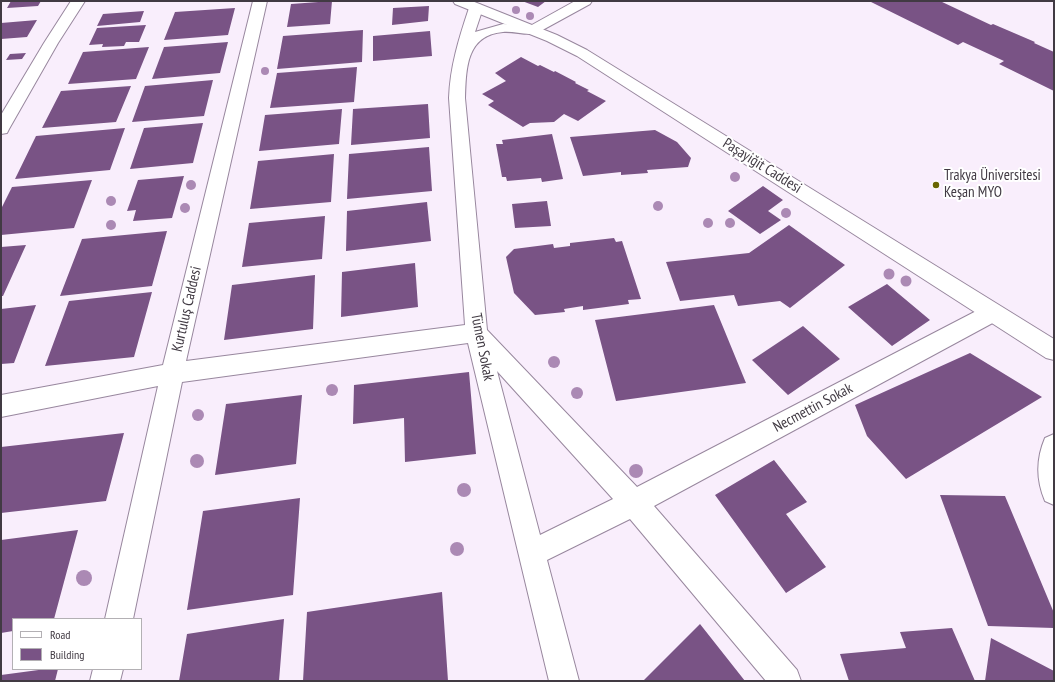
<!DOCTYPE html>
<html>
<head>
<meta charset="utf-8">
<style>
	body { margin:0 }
	#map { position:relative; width:1055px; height:682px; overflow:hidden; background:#f9eefc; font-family:"PT Sans Narrow",sans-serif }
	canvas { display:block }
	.frame { position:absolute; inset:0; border:2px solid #413a43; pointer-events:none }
	.legend { position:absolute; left:12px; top:618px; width:130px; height:52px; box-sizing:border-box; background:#fff; border:1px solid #b3b0b4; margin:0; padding:5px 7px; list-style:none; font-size:12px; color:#413a43 }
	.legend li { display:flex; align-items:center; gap:8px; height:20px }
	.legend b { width:20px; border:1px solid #b3b0b4 }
</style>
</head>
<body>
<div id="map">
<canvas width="1055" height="682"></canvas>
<div class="frame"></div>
<ul class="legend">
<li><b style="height:5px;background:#fff"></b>Road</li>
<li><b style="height:11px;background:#795385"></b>Building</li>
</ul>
</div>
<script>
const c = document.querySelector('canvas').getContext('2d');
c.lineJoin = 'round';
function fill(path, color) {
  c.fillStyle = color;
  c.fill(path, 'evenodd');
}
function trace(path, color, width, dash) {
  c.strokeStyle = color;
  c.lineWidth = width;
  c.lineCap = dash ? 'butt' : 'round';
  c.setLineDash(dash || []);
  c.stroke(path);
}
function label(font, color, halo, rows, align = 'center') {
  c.font = font + ' "PT Sans Narrow",sans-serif';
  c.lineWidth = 4;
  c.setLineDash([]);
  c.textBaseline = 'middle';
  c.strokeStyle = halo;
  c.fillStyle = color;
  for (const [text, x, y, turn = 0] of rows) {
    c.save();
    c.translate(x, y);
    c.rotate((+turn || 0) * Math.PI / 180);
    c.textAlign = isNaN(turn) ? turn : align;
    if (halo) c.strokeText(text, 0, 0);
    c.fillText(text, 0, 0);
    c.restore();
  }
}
fill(new Path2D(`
	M11,1H41L38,6L7,8Z
	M332,1L330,24L287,27L291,4Z
	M522,1H546L538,7Z
	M869,1H940L991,25L993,24L1035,42L1034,43L1054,52V91L999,64L1004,61L963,42L958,45Z
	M429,6L428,21L392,25L393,8Z
	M235,8L228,35L164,40L175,12Z
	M144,11L140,22L97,26L103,14Z
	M37,20L27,37L1,39V23Z
	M146,25L139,42H126L124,46L102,47L103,44L89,45L97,28Z
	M363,30L362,62L277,69L283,36Z
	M430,31L432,56L373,61V36Z
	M228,42L220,73L152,79L164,47Z
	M149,47L136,79L68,84L83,52Z
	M26,53L22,59L6,60L10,54Z
	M521,57L538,66L540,65L554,72L555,71L576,82L575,83L589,90L587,91L606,101L578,121L564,114L554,122L530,123L523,127L488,105L494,101L482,94L506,81L495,73Z
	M357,67L354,102L270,108L277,73Z
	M213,80L204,116L132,122L145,86Z
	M131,86L116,122L42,128L61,91Z
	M428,104L430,138L351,145L353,109Z
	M342,109L339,144L259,151L265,115Z
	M203,123L193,163L130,169L144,128Z
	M125,128L110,170L15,179L36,136Z
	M655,130L677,142L691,158L688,167L647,170L648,173L621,175V172L583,176L570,137Z
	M552,134L563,179L542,182L541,178L507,181L506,177H502L496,144H503L502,140Z
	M429,147L432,191L347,199L349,154Z
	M334,154L331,202L250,209L258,161Z
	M184,176L172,218L133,221L136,210L127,211L138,180Z
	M92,180L74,228L1,235V209L12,187Z
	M763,186L783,200L768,211L781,220L760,234L728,211Z
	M547,201L551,226L515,228L512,204Z
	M427,202L431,241L346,251L347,211Z
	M325,216L322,259L242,267L249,223Z
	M789,225L845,265L790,308L780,301L738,306L734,295L680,301L666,262L749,253Z
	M167,231L152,286L60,296L82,239Z
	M614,238L616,242L622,241L641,299L628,300L629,304L583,310V306L564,309L565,312L535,315L514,293L506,257L514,249L553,244L554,248L570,246V243Z
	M26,245L3,296H1V247Z
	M415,263L418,307L341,317L342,272Z
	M315,275L313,329L224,340L232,285Z
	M887,284L930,320L892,346L848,307Z
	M152,292L134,357L45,366L69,301Z
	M36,305L14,363L1,364V309Z
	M714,305L746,383L616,401L595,320Z
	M803,326L840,359L788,395L752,360Z
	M970,353L1042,397L906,479L867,436L855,405Z
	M469,372L476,454L405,462L404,418L353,424L354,385Z
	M302,395L296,464L215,475L226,404Z
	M124,433L106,501L1,513V447Z
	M774,460L807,502L786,514L826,567L786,593L715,495Z
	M940,495L1005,496L1054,613V628L988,626Z
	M300,498L293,595L187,610L203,511Z
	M78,530L54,619H13V631L1,633V540Z
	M442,592L448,681H303L307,612Z
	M284,619L279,681H179L187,634Z
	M700,624L745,681H643Z
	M952,628L975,681H849L840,654L906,648L900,632Z
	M991,638L1054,671V681H985Z
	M46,669H58L55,681H1V675Z`), '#795385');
const minor = new Path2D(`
	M71,1H85L58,43L9,129L7,133L1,134V115L44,43Z
	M253,1H267L186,361L465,325L449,98C450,67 459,38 469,8L471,5L476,4L481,5L483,8L475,32L503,24L530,26L575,1H592L590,4L537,33C526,36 515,31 503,32C466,35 466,69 465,98L487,330L637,487L984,307L992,304L1000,307L1003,313L1000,319L654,506L797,670L801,681H766L630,519L547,560L579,681H549L468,343L182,382L133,619H105L158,386L1,417V395L163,365ZM497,371L613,499L540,535Z
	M1054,434V505L1045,501C1036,480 1036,459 1045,438Z
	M93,669H123L120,681H90Z`);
const major = new Path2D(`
	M453,1H472L557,35L587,50L1054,339V360L1046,358L577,56L547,41L455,4Z`);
trace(minor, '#98879e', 2);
trace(major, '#98879e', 2);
fill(minor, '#fff');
fill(major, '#fff');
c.fillStyle = '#ab89b4';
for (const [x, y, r] of [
	[516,10,4],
	[530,16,4],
	[265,71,4],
	[735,177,5],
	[191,185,5],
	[111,201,5],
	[658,206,5],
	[185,208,5],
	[786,213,5],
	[708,223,5],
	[730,223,5],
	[111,225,5],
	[889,274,5.5],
	[906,281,5.5],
	[554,362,6],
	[332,390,6],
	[577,393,6],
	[198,415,6],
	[197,461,7],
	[636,471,7],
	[464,490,7],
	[457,549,7],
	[84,578,8]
]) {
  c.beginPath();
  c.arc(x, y, r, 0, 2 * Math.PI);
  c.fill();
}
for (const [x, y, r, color] of [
	[936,185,4,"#696700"]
]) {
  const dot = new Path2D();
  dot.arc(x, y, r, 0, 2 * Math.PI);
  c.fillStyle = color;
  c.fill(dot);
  trace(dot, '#fff', 1.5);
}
label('15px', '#413a43', '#fff', [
	["Paşayiğit Caddesi",762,166,32],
	["Kurtuluş Caddesi",187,309,-77],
	["Tümen Sokak",482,347,79],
	["Necmettin Sokak",813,408,-28]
]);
label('15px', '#413a43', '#fff', [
	["Trakya Üniversitesi",944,176],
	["Keşan MYO",944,193]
], 'left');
</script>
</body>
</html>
